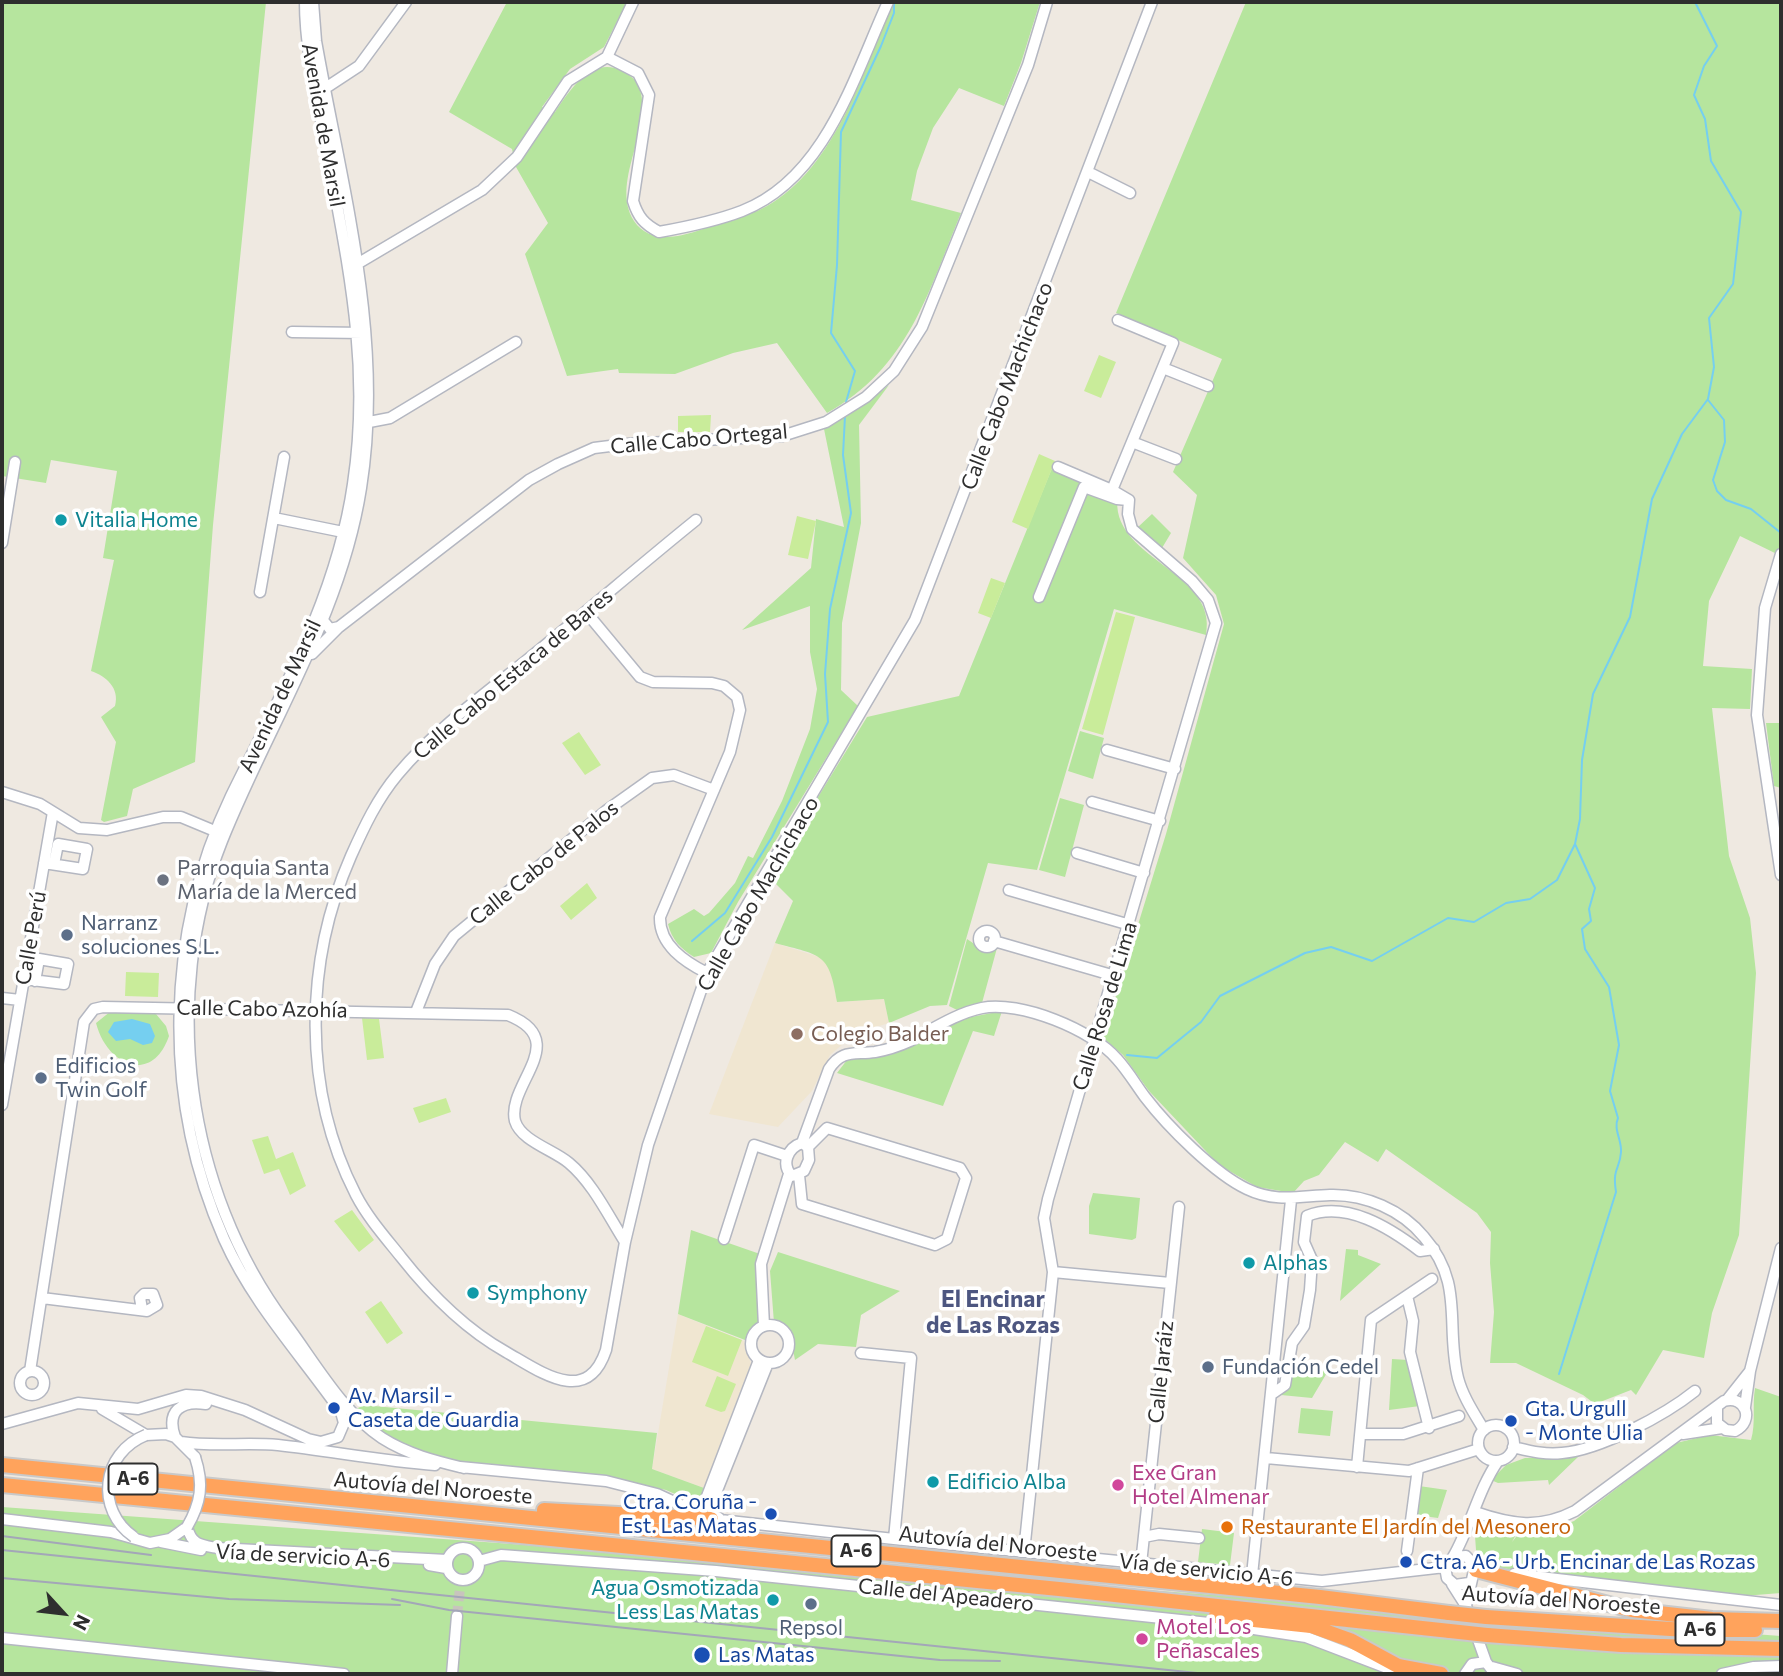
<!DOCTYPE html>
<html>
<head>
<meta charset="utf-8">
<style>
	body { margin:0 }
	#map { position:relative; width:1783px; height:1676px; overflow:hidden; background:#efe9e1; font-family:Commissioner,sans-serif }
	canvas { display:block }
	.frame { position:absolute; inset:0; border:4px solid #2e2e2e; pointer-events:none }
	.north { position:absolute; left:28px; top:1578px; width:70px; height:70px; -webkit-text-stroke:5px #fff; paint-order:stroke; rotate:117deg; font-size:19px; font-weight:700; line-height:28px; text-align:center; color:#2e2e2e }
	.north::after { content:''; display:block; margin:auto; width:24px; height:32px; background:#2e2e2e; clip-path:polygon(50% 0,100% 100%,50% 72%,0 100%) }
</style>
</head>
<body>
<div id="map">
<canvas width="1783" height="1676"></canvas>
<div class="frame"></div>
<div class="north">N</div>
</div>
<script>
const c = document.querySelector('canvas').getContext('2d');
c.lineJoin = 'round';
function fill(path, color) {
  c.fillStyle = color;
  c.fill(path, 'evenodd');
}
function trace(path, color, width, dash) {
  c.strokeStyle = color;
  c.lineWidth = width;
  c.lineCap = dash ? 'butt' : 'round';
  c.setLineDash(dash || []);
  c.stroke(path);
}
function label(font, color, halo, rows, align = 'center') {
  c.font = font + ' Commissioner,sans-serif';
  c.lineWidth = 7;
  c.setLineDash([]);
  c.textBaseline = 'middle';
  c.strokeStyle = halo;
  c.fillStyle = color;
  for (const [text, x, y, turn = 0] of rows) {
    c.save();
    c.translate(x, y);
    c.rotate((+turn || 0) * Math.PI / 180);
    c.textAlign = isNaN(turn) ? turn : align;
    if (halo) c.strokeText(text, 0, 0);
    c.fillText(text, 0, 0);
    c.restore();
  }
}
fill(new Path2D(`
	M775,943L823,958L832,973L837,1002L884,999L889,1023L856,1033L830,1055L812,1091L778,1127L709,1114Z
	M678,1314L744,1341L751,1364L704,1488L652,1469Z`), '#f0e6d1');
fill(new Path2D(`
	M2,2H266L213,525L195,762L133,789L127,816L104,822L101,820L116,742L101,717L115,706C120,688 106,676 91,671L114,560L103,558L117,471L51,460L46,483L2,476Z
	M507,2H627L604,47L570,69L542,107L555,112C575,82 600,47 636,81C660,123 608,179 634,221C649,243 675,238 697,231C720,223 745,218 767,206C836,167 863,70 894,2H1040L1021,63L1004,106L959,88L933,128L917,171L911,200L961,213C928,293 908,368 827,413L777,343L733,353L675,374L619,373L618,369L567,376L525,254L548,223L516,167L512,149L449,112Z
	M1246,2H1781V556L1740,536L1709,601L1703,666L1752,669L1750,709L1712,708L1729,856L1750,918L1756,973L1739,1235L1712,1313L1704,1358L1663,1350L1636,1395L1631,1390L1595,1404L1583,1395L1516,1363H1490L1494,1312L1490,1263L1491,1232L1477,1213L1386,1149L1378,1162L1345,1142L1319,1175L1304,1181L1293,1193L1257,1187L1219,1165L1149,1091L1123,1055L1103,1038L1166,834L1224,624L1216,595L1183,558L1197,495L1173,472L1222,359L1116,313Z
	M889,385L859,425L861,523L842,623L841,690L858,706L738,902L711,953L694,957C680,948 672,940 668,924L694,909L704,916L709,913L735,883L748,856L753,858L782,801L810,729L817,689L810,652V606L742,630L811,568L816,519L844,527L824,429L866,403Z
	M1052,468L1118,495C1107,559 1219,570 1206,635L1114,609L1037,870L988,863L947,1005L930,1006L889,1023L884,999L837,1002C829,952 822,956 775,943L793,901L769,877L867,717L959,696Z
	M1152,514L1171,533L1162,548L1138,527Z
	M1766,723H1781V788L1774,786Z
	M1080,731L1104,738L1093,779L1068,771Z
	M1060,798L1084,805L1065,877L1039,870Z
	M967,939L982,949L997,948L982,1003L957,1010L949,1006Z
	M111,1011L156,1014L166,1026L169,1036C152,1085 107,1066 96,1023Z
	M1002,1011L994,1036L973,1031L943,1106L837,1073L847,1060L896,1053L966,1018Z
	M1093,1193L1140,1198L1136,1238L1132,1240L1089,1234V1206Z
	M691,1230L760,1254L761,1323L751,1330L745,1340L678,1314Z
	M1346,1249L1358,1250V1255L1381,1264L1340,1301Z
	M778,1252L900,1291L861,1315L856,1347L818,1344L795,1360L789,1329L774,1323L770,1271Z
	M1392,1359L1408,1360L1420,1406L1389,1410Z
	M1292,1367L1328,1371L1312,1398L1281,1395L1288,1387Z
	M1755,1388L1781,1397V1593L1743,1596L1482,1566L1483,1557L1476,1550L1475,1536L1482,1523L1518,1531L1512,1542L1520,1532L1550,1530L1574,1521L1676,1443L1710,1435L1751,1440C1756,1422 1752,1407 1755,1388Z
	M364,1405L657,1433L652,1469L704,1488L700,1501L695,1503L666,1490L609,1478L455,1462L394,1442L356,1409Z
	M1301,1408L1333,1411L1330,1436L1298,1433Z
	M1578,1457L1549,1485L1548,1480L1498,1483L1491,1480L1506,1465L1525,1458Z
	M1419,1486L1447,1490L1438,1518L1416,1515Z
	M2,1507L1781,1636V1674H2Z
	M1202,1529L1234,1533L1230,1565L1198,1562Z`), '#b6e59e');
fill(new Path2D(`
	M1099,355L1116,362L1101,398L1084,391Z
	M711,415L710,432H678V416Z
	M1039,454L1055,461L1028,529L1012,522Z
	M797,516L816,521L808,559L788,555Z
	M991,578L1005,583L991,618L978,613Z
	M1116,612L1135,617L1103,735L1082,729Z
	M579,732L601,765L585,775L562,743Z
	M587,883L597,898L571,920L560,906Z
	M126,972L159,973L158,997L125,996Z
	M362,1018L379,1019L384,1058L367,1060Z
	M446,1098L451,1112L419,1123L413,1108Z
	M268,1136L276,1159L293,1152L306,1186L290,1195L279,1169L264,1174L252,1140Z
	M352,1210L374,1240L359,1252L334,1221Z
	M381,1301L403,1333L387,1344L365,1312Z
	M706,1326L742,1340L728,1376L692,1362Z
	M717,1376L736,1384L725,1411L721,1412L705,1406Z`), '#c9ec9a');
fill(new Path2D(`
	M132,1019L150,1024L155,1036L152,1043L143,1045L130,1039L116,1041L108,1032L114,1022Z`), '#75cff0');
trace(new Path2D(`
	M1708,400L1724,420L1725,442L1713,480L1717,491L1726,500L1751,509L1781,533
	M846,402L855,371L831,333L837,265L841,132L881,46L894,13V2
	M692,941L725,913L772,837L828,722L825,674L830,609L851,513L843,455L845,416
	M1127,1055L1157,1058L1201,1022L1220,996L1305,953L1331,947L1372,961L1448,918L1474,922L1506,903L1530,899L1557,880L1575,844L1580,819L1582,760L1593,694L1630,617L1652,499L1682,434L1708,399L1714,367L1709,318L1733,284L1741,212L1711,161L1705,119L1694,95L1704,66L1717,46L1695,2
	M1559,1374L1616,1192C1612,1167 1620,1170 1621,1152C1622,1140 1613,1129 1618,1118L1610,1091L1619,1045L1609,987L1585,949L1582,929L1591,921L1589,909L1595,888L1575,844`), '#75cff0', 2);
trace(new Path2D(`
	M457,1616L460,1588`), '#c8c4bd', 10, [10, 5]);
const minor = new Path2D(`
	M313,2L316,41C342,188 385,338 361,488C341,616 269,723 222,841C160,997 186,1190 286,1324C314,1361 342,1412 382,1438C407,1454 435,1461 464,1468
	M607,57L633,2
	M321,91L359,66L406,2
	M1088,172L1130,193
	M352,267L482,190L517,157L568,81L607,57L638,73L649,95L633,201C638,217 644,224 659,232C687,227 716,221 742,211C826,178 854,76 888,2
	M1118,320L1173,343L1112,490L1129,500
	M292,332L363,333
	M1163,368L1208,386
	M364,423L390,418L516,342
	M1132,442L1176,459
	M1058,467L1112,490
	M274,518L348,533
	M696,520C639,566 584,614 527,660C483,695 434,731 398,774C377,799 364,827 351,856C304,963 302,1090 356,1195C368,1218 385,1237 401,1257C431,1295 465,1329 506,1352C541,1372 587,1407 606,1350L625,1242L648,1145L707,973L915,620L1152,2
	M2,543L15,462
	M1781,554L1765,608L1757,715L1781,875
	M260,592L284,457
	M1039,597L1084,487L1117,499L1128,500
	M586,612L640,677L653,682L712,683L724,686L737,697L740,710L730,752L660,917C659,945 685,962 707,973
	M322,619L330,629L339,627L529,480L558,464L594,448L626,444L782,436L826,422L866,397L894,371L922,327L1028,65L1047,2
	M312,654L338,628
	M1107,750L1175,769
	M2,792L40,804L79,828L107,830L163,817H181L222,834
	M1092,802L1160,821
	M1077,853L1144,873
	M44,863L83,869L87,849L58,844L54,864
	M1009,890L1130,925
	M979 939a8 8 0 1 1 16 0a8 8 0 1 1-16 0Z
	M994,941L1115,976
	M24,979L64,984L68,964L39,959L35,981
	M2,998L20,1000
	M416,1012L435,964L454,936L607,810L652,778L674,775L714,790
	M2,1105L53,812
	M802,1143L829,1069C842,1049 854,1055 875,1052C887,1050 899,1046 910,1041C933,1029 957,1013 982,1008C1019,1000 1093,1030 1117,1059C1128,1071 1136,1085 1145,1097C1168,1127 1215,1174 1247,1189C1276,1203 1300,1196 1330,1195C1365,1194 1402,1210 1424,1237C1465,1284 1445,1325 1458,1378C1463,1397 1474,1413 1484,1430
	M802,1143L808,1147L809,1160L804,1171L792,1176C781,1165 787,1148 802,1143Z
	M799,1175L802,1204L935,1245L947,1239L966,1178L960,1168L827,1128L808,1147
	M724,1239L754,1145L787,1156
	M1053,1272L1170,1283
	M1407,1296L1413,1321L1410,1352L1429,1428
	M42,1298L147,1311L157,1305L153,1294H144L140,1298L142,1309
	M751 1344a19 19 0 1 1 38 0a19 19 0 1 1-38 0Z
	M764,1326L761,1264L789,1174
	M861,1353L911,1358L894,1539
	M20 1383a12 12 0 1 1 24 0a12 12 0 1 1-24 0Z
	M30,1371L84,1022L94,1009L103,1007L508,1015C573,1041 506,1084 515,1121C521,1141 554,1150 569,1163C593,1183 609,1217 625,1242
	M1272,1394L1285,1385L1292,1343L1304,1326L1310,1290L1312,1260L1304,1242L1307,1216C1346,1200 1390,1228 1420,1251L1434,1249
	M1727,1400L1750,1371
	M1745,1407L1750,1371L1781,1248
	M102,1409L146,1435L166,1434L175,1437L195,1457
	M2,1424L78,1403L138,1409L186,1395L201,1396L245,1410L308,1439L321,1442L338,1437L344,1423L341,1412C301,1355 253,1304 224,1239C162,1099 165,934 231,796C280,696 337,596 353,484C371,365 348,266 327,150C318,102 305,51 305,2
	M1478 1443a18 18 0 1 1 36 0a18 18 0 1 1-36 0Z
	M1361,1434H1403L1459,1416
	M1683,1434L1722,1428
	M175,1437C166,1411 181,1400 206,1404
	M181,1442C214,1447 246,1442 278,1445C331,1451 382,1461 435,1465
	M1513,1447C1530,1451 1545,1455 1562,1453C1600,1450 1665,1415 1695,1391
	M1266,1458L1409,1471L1479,1449
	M460,1467L606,1481L657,1494L711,1519L894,1539L1322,1581L1445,1567
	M1357,1467L1371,1320L1432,1279
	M687,1503L700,1507L704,1504L759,1360
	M1475,1512C1512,1525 1540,1529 1575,1511L1724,1401C1746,1395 1755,1421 1735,1431L1726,1430L1717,1423V1408
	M719,1518L713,1515L712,1503L768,1363
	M2,1519L111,1532L150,1543L170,1539L187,1527C192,1545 200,1545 217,1548L447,1560
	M1144,1537L1159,1534L1199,1538
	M161,1542L201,1550
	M447 1564a16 16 0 1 1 32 0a16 16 0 1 1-32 0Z
	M1407,1551L1418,1468
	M1024,1552L1053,1272L1044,1218L1048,1199L1216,623L1208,600L1192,581L1132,529L1128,514L1129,500
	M1453,1557C1471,1526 1478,1490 1498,1461
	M479,1561L501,1555L716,1571L1228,1625L1306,1637L1400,1673
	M1141,1564L1179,1207
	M429,1565L446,1568
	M1514,1574L1781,1605
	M1252,1575L1291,1200
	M1452,1584L1466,1606L1486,1662L1495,1674
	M1466,1606L1475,1566L1466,1556L1453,1557L1445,1567L1447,1578L1455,1585L1469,1583
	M2,1638L344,1674
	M1492,1667L1517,1674
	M452,1674L457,1616
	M1465,1674L1472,1664L1486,1662
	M1722,1674L1754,1667L1781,1666`);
const highway = new Path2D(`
	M2,1465L1320,1597L1449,1613
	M2,1485L1059,1589L1450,1631
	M544,1510L711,1519
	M1476,1570L1632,1610L1712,1619L1781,1621
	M1216,1616L1311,1626L1350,1640L1398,1666L1441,1674
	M1486,1617L1686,1630H1755
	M1487,1635L1621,1645L1781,1649`);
trace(minor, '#b4b7c1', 13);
trace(highway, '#c9c9c9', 18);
trace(minor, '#fff', 10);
trace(highway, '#ffa35c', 14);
trace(new Path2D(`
	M2,1536L151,1555
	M2,1550L1207,1674
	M2,1578L229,1599L400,1605
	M392,1599L449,1610L940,1660L1000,1661`), '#a3a6b8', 2);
const minorBridge = new Path2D(`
	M187,1527C201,1503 204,1484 195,1457
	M134,1537C95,1510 101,1453 146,1435`);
const highwayBridge = new Path2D(`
	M1449,1613L1486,1617
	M1450,1631L1487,1635`);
trace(minorBridge, '#b4b7c1', 13, []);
trace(highwayBridge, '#c9c9c9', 18, []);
trace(minorBridge, '#fff', 10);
trace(highwayBridge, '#ffa35c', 14);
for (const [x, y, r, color] of [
	[61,520,7,"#0f9aa8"],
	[163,880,7,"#6b7280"],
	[67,935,7,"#5c6f8a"],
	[797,1034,7,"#8d6e63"],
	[41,1078,7,"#5c6f8a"],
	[1249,1263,7,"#0f9aa8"],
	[473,1293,7,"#0f9aa8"],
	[1208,1367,7,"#5c6f8a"],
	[334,1408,7,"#1a4fb4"],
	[1511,1421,7,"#1a4fb4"],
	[933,1482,7,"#0f9aa8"],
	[1118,1485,7,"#d1479c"],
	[771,1514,7,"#1a4fb4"],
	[1227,1527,7,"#e8710a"],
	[1406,1562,7,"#1a4fb4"],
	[773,1600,7,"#0f9aa8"],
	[811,1604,7,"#5c6f8a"],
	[1142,1639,7,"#d1479c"],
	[702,1655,9,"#1a4fb4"]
]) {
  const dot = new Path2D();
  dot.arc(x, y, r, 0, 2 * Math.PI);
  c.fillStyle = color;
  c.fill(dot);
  trace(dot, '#fff', 2.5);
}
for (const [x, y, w] of [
	[133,1479,49],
	[856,1551,49],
	[1700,1630,49]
]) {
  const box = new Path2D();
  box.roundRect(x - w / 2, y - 15.5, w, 31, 5);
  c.fillStyle = '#fff';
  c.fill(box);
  trace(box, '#2e2e2e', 2);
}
label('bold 19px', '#2e2e2e', null, [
	["A-6",133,1479],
	["A-6",856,1551],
	["A-6",1700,1630]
]);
label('21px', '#2e2e2e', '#fff', [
	["Avenida de Marsil",323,125,80],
	["Calle Cabo Machichaco",1007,386,-69],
	["Calle Cabo Ortegal",699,439,-5],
	["Calle Cabo Estaca de Bares",513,674,-40],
	["Avenida de Marsil",280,696,-65],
	["Calle Cabo de Palos",544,863,-39],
	["Calle Cabo Machichaco",758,894,-60],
	["Calle Perú",31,938,-80],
	["Calle Rosa de Lima",1105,1006,-73],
	["Calle Cabo Azohía",262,1009,1],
	["Calle Jaráiz",1161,1372,-84],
	["Autovía del Noroeste",433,1488,5],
	["Autovía del Noroeste",998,1544,6],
	["Vía de servicio A-6",303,1556,3],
	["Vía de servicio A-6",1206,1570,6],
	["Calle del Apeadero",946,1595,6],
	["Autovía del Noroeste",1561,1600,4]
]);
label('21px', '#0d838f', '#fff', [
	["Vitalia Home",75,520],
	["Alphas",1263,1263],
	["Symphony",487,1293],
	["Edificio Alba",947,1482],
	["Agua Osmotizada",759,1588,"right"],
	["Less Las Matas",759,1612,"right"]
], 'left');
label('21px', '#5b616d', '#fff', [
	["Parroquia Santa",177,868],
	["María de la Merced",177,892]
], 'left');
label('21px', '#4e5e75', '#fff', [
	["Narranz",81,923],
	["soluciones S.L.",81,947],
	["Edificios",55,1066],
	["Twin Golf",55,1090],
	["Fundación Cedel",1222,1367],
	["Repsol",811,1628,"center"]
], 'left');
label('21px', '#785e54', '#fff', [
	["Colegio Balder",811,1034]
], 'left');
label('21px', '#164399', '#fff', [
	["Av. Marsil -",348,1396],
	["Caseta de Guardia",348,1420],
	["Gta. Urgull",1525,1409],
	["- Monte Ulia",1525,1433],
	["Ctra. Coruña -",757,1502,"right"],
	["Est. Las Matas",757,1526,"right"],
	["Ctra. A6 - Urb. Encinar de Las Rozas",1420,1562],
	["Las Matas",718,1655]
], 'left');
label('21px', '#b23c85', '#fff', [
	["Exe Gran",1132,1473],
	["Hotel Almenar",1132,1497],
	["Motel Los",1156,1627],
	["Peñascales",1156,1651]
], 'left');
label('21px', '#c56008', '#fff', [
	["Restaurante El Jardín del Mesonero",1241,1527]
], 'left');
label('bold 23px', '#4d5680', '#fff', [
	["El Encinar",993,1299],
	["de Las Rozas",993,1325]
]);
</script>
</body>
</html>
